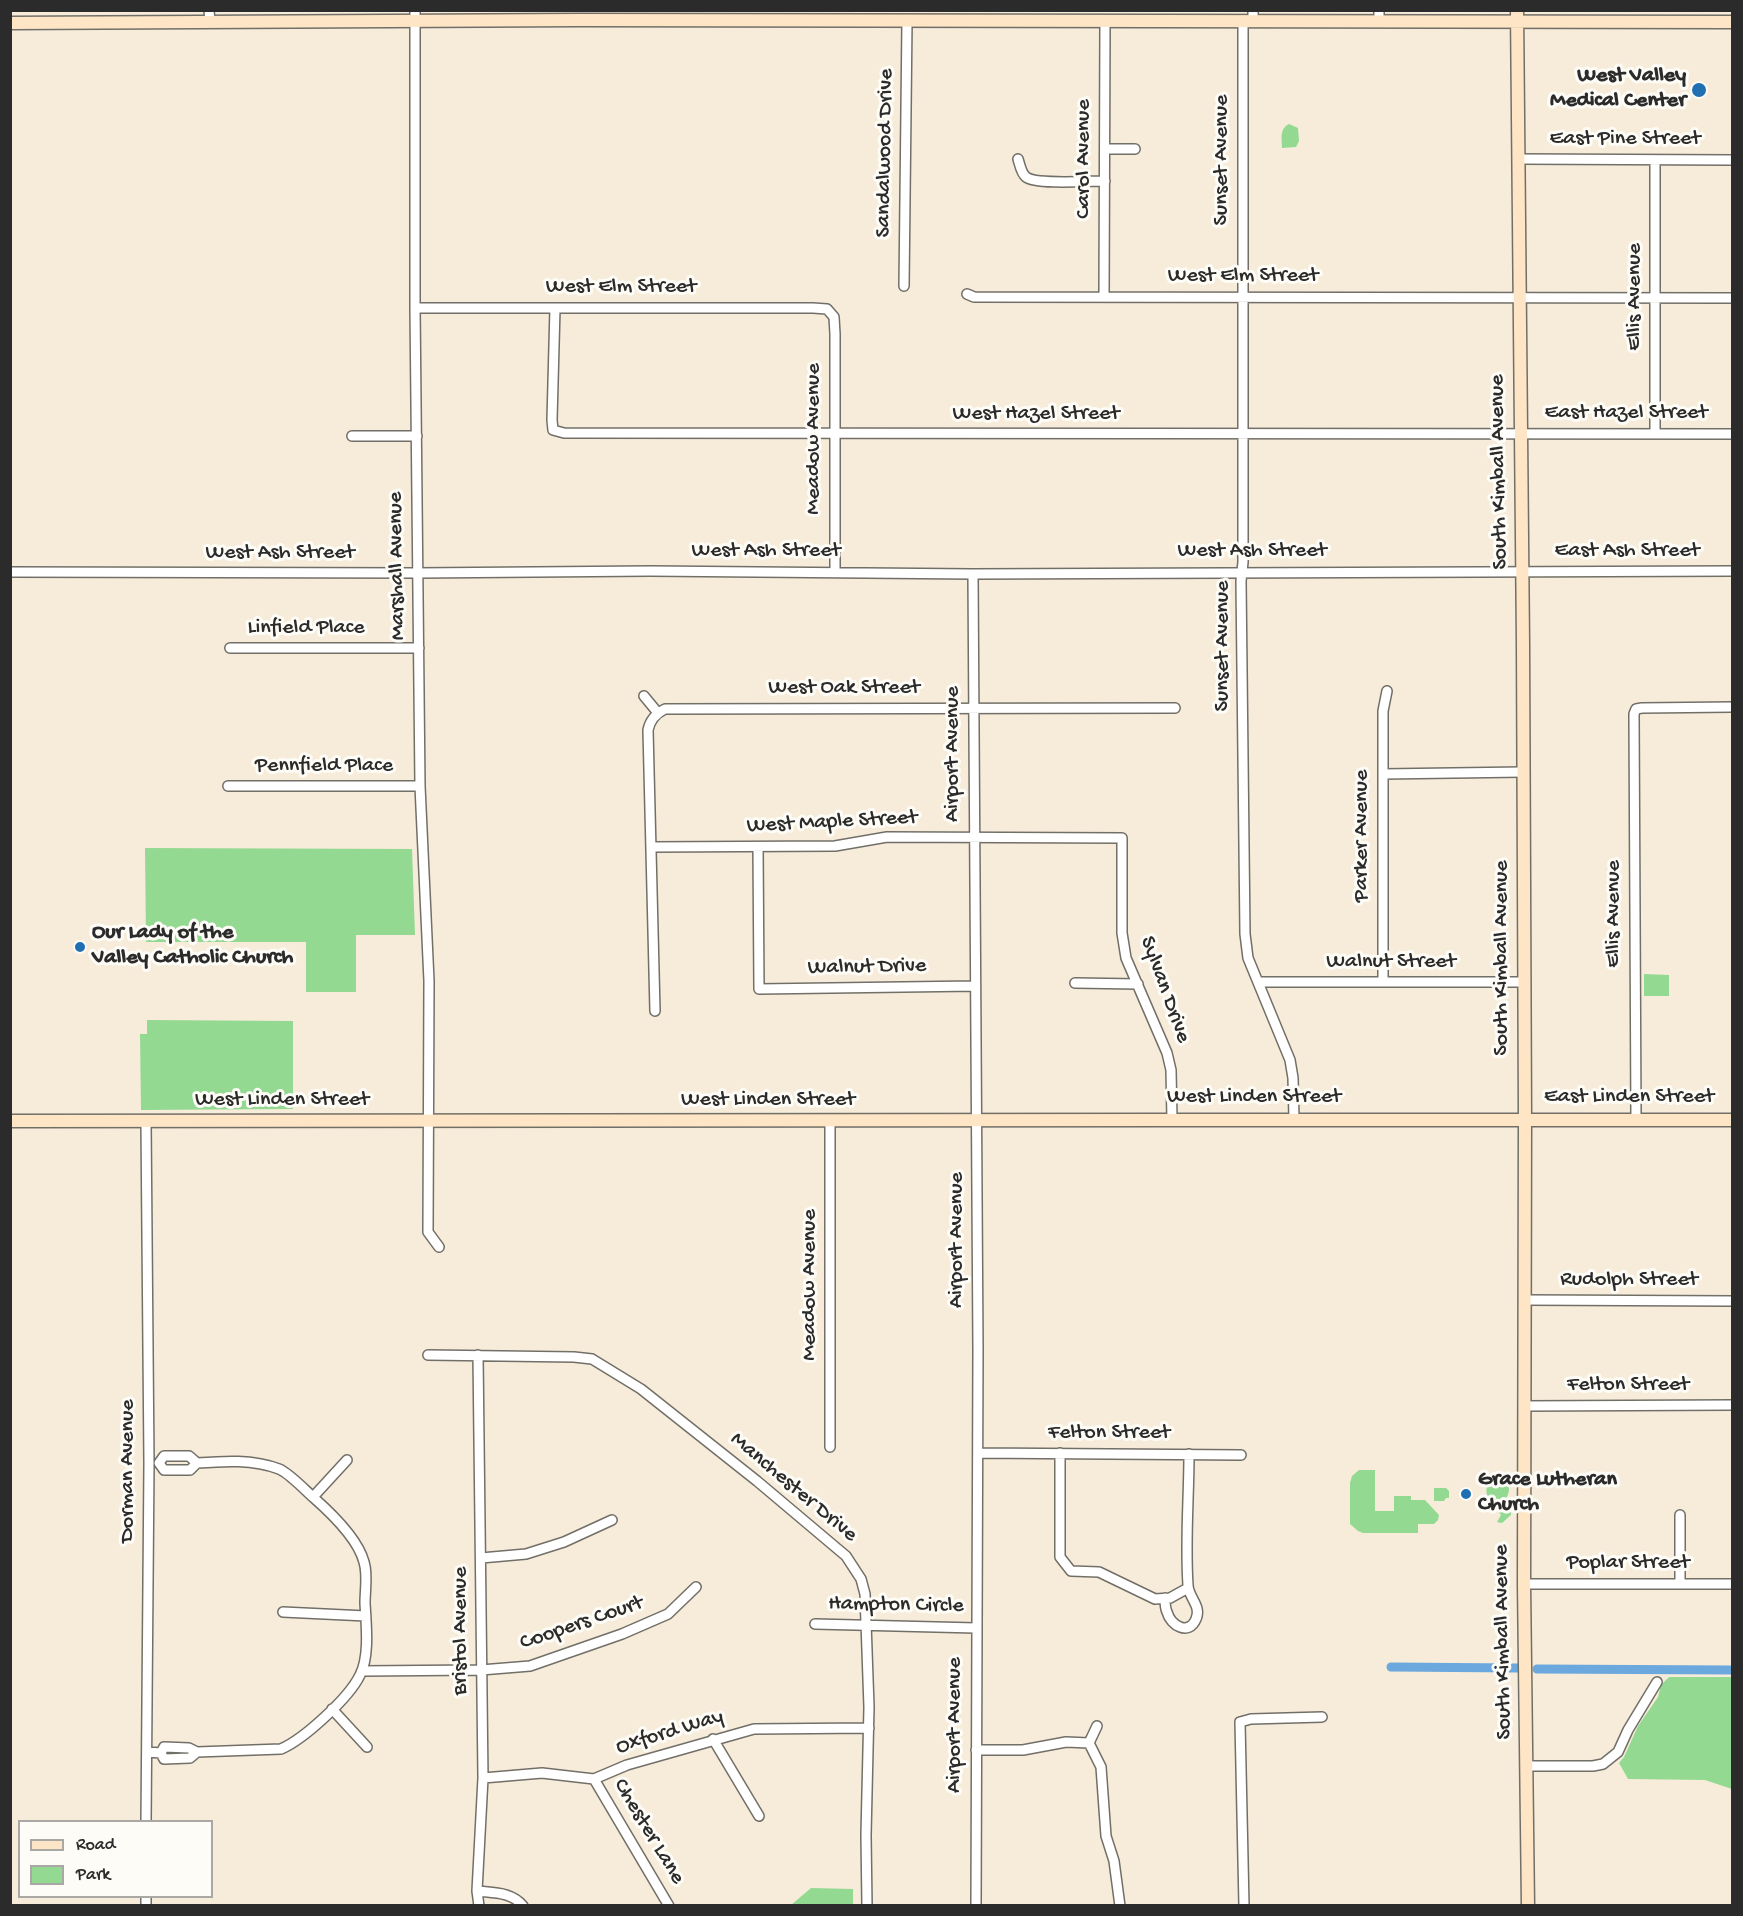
<!DOCTYPE html>
<html>
<head>
<meta charset="utf-8">
<style>
	body { margin:0 }
	#map { position:relative; width:1743px; height:1916px; overflow:hidden; background:#f7ecda; font-family:"Gochi Hand",sans-serif }
	canvas { display:block }
	.frame { position:absolute; inset:0; border:12px solid #2b2b2b; pointer-events:none }
	.legend { position:absolute; left:18px; top:1820px; width:195px; height:78px; box-sizing:border-box; background:#fdfcf7; border:2px solid #a9a8a5; margin:0; padding:8px 10px; list-style:none; font-size:18px; color:#2b2b2b }
	.legend li { display:flex; align-items:center; gap:12px; height:30px }
	.legend b { width:30px; border:2px solid #a9a8a5 }
</style>
</head>
<body>
<div id="map">
<canvas width="1743" height="1916"></canvas>
<div class="frame"></div>
<ul class="legend">
<li><b style="height:8px;background:#fde5c5"></b>Road</li>
<li><b style="height:16px;background:#93d992"></b>Park</li>
</ul>
</div>
<script>
const c = document.querySelector('canvas').getContext('2d');
c.lineJoin = 'round';
function fill(path, color) {
  c.fillStyle = color;
  c.fill(path, 'evenodd');
}
function trace(path, color, width, dash) {
  c.strokeStyle = color;
  c.lineWidth = width;
  c.lineCap = dash ? 'butt' : 'round';
  c.setLineDash(dash || []);
  c.stroke(path);
}
function label(font, color, halo, rows, align = 'center') {
  c.font = font + ' "Gochi Hand",sans-serif';
  c.lineWidth = 6;
  c.setLineDash([]);
  c.textBaseline = 'middle';
  c.strokeStyle = halo;
  c.fillStyle = color;
  for (const [text, x, y, turn = 0] of rows) {
    c.save();
    c.translate(x, y);
    c.rotate((+turn || 0) * Math.PI / 180);
    c.textAlign = isNaN(turn) ? turn : align;
    if (halo) c.strokeText(text, 0, 0);
    c.fillText(text, 0, 0);
    c.restore();
  }
}
fill(new Path2D(`
	M1289,124L1298,128L1299,141L1296,147L1282,148C1282,139 1279,129 1289,124Z
	M145,848L412,849L415,935H356V992H306V942H146Z
	M1644,974L1669,975V996H1644Z
	M147,1020L293,1021V1109L141,1110L140,1034H147Z
	M1359,1470H1375V1511H1394V1496H1411V1500H1425L1439,1515L1438,1520L1434,1524H1418V1533H1363L1358,1531L1350,1524V1483L1352,1476Z
	M1504,1479C1511,1485 1510,1493 1505,1500C1487,1500 1484,1498 1488,1480Z
	M1434,1488H1446L1449,1491V1498H1446L1444,1501H1434Z
	M1497,1503H1506L1511,1509V1515L1502,1523L1497,1522L1501,1515L1497,1510Z
	M1669,1677H1732V1789L1705,1780L1628,1779L1619,1763L1624,1757L1638,1726L1658,1697L1661,1685Z
	M811,1888L853,1889V1905H791Z`), '#93d992');
trace(new Path2D(`
	M1391,1667L1518,1668
	M1537,1669L1732,1670`), '#6ba8dd', 9);
const street = new Path2D(`
	M209,10L210,22
	M415,10V308L420,786L429,981L428,1232L439,1247
	M1253,10V20
	M1379,10V20
	M1243,20V562L1241,581L1245,934L1248,958L1290,1060L1293,1078L1294,1119
	M1105,149H1135
	M1018,159C1020,165 1021,173 1026,177C1036,185 1090,181 1105,181
	M1518,159L1732,160
	M1655,160V434
	M904,286L907,21
	M967,294L974,297L1732,298
	M1104,296L1105,21
	M415,308H813L827,309L834,317L835,334V572
	M555,308L552,420L553,430L564,433L1732,434
	M352,436H417
	M10,572L418,573L650,571L973,574L1732,571
	M973,574L978,1349L976,1906
	M230,648H419
	M644,696L658,713
	M1383,774L1523,772
	M228,786H420
	M651,847L835,846L887,837L1122,838V933L1126,958L1167,1053L1171,1070L1172,1120
	M758,847L759,989L975,986
	M1258,982H1524
	M1383,982V711L1387,691
	M1075,983L1138,984
	M655,1011L648,730C650,720 655,714 665,709L1175,708
	M1636,1119L1634,714L1636,709L1642,708L1732,707
	M1525,1300L1732,1301
	M428,1355L574,1357L592,1359L641,1389L757,1481L846,1556L861,1579L865,1594L869,1707L866,1835L867,1906
	M478,1355L483,1778L477,1891L479,1906
	M1525,1406L1732,1405
	M830,1447V1122
	M978,1453L1241,1455
	M1060,1453V1557L1071,1571L1099,1572L1155,1599L1170,1598L1188,1588
	M164,1456H189L197,1463L190,1470H164L159,1463Z
	M313,1497L347,1460
	M1680,1515V1584
	M481,1558L526,1554L564,1542L612,1520
	M1524,1584H1732
	M1165,1598C1165,1603 1165,1608 1167,1612C1171,1626 1189,1636 1196,1619C1202,1606 1188,1597 1188,1585C1185,1542 1189,1497 1189,1454
	M283,1612L366,1616
	M815,1624L976,1628
	M362,1671L481,1670L530,1666L622,1634L668,1614L696,1587
	M332,1709L367,1747
	M713,1739L759,1816
	M1089,1743L1097,1726
	M976,1750H1023L1066,1742L1089,1743L1101,1767L1106,1836L1114,1861L1120,1906
	M147,1752L161,1753L164,1747L189,1748L197,1752L190,1758L164,1759L161,1753
	M197,1752L281,1749C304,1739 349,1698 360,1675C370,1656 366,1623 365,1603C365,1590 368,1574 364,1562C358,1539 331,1513 314,1498C305,1490 289,1473 279,1469C253,1459 224,1461 197,1463
	M1526,1766H1593L1603,1764L1618,1752L1628,1730L1657,1682
	M483,1778L542,1773L594,1779L627,1765L754,1729L869,1728
	M594,1779L669,1906
	M146,1822L149,1463L146,1122
	M477,1891C494,1893 512,1892 523,1906
	M146,1896V1906
	M1244,1906L1240,1722L1251,1719L1322,1717`);
const secondary = new Path2D(`
	M1517,10L1523,644L1525,1119L1524,1584L1528,1906
	M10,23L579,20L1732,22
	M10,1121C585,1124 1158,1118 1732,1120`);
trace(street, '#726f68', 12);
trace(secondary, '#726f68', 15);
trace(street, '#fff', 9);
trace(secondary, '#fde5c5', 12);
for (const [x, y, r, color] of [
	[1699,90,8,"#1f6fb2"],
	[80,947,6,"#1f6fb2"],
	[1466,1494,6,"#1f6fb2"]
]) {
  const dot = new Path2D();
  dot.arc(x, y, r, 0, 2 * Math.PI);
  c.fillStyle = color;
  c.fill(dot);
  trace(dot, '#fdfcf7', 2);
}
label('bold 22px', '#2b2b2b', '#fdfcf7', [
	["West Valley",1686,77,"right"],
	["Medical Center",1686,102,"right"],
	["Our Lady of the",92,934],
	["Valley Catholic Church",92,959],
	["Grace Lutheran",1478,1481],
	["Church",1478,1506]
], 'left');
label('22px', '#2b2b2b', '#fdfcf7', [
	["East Pine Street",1625,140],
	["Sandalwood Drive",886,153,-89],
	["Carol Avenue",1085,159,-90],
	["Sunset Avenue",1223,160,-90],
	["West Elm Street",1243,277],
	["West Elm Street",621,288],
	["Ellis Avenue",1636,297,-90],
	["East Hazel Street",1626,414],
	["West Hazel Street",1036,415],
	["Meadow Avenue",815,439,-90],
	["South Kimball Avenue",1500,472,-91],
	["West Ash Street",766,552],
	["West Ash Street",1252,552],
	["East Ash Street",1627,552],
	["West Ash Street",280,554],
	["Marshall Avenue",398,566,-91],
	["Linfield Place",306,629],
	["Sunset Avenue",1224,646,-90],
	["West Oak Street",844,689],
	["Airport Avenue",954,754,-90],
	["Pennfield Place",324,767],
	["West Maple Street",832,823,-3],
	["Parker Avenue",1363,836,-90],
	["Ellis Avenue",1615,914,-90],
	["South Kimball Avenue",1503,958,-90],
	["Walnut Street",1391,963],
	["Walnut Drive",867,968,-1],
	["Sylvan Drive",1164,990,70],
	["West Linden Street",1254,1098],
	["East Linden Street",1629,1098],
	["West Linden Street",282,1101],
	["West Linden Street",768,1101],
	["Airport Avenue",958,1240,-90],
	["Rudolph Street",1629,1281],
	["Meadow Avenue",811,1285,-90],
	["Felton Street",1628,1386],
	["Felton Street",1109,1434],
	["Dorman Avenue",129,1471,-90],
	["Manchester Drive",793,1488,40],
	["Poplar Street",1628,1564],
	["Hampton Circle",896,1606,1],
	["Coopers Court",582,1624,-19],
	["Bristol Avenue",462,1631,-90],
	["South Kimball Avenue",1504,1642,-91],
	["Airport Avenue",956,1725,-90],
	["Oxford Way",670,1733,-17],
	["Chester Lane",648,1832,59]
]);
</script>
</body>
</html>
